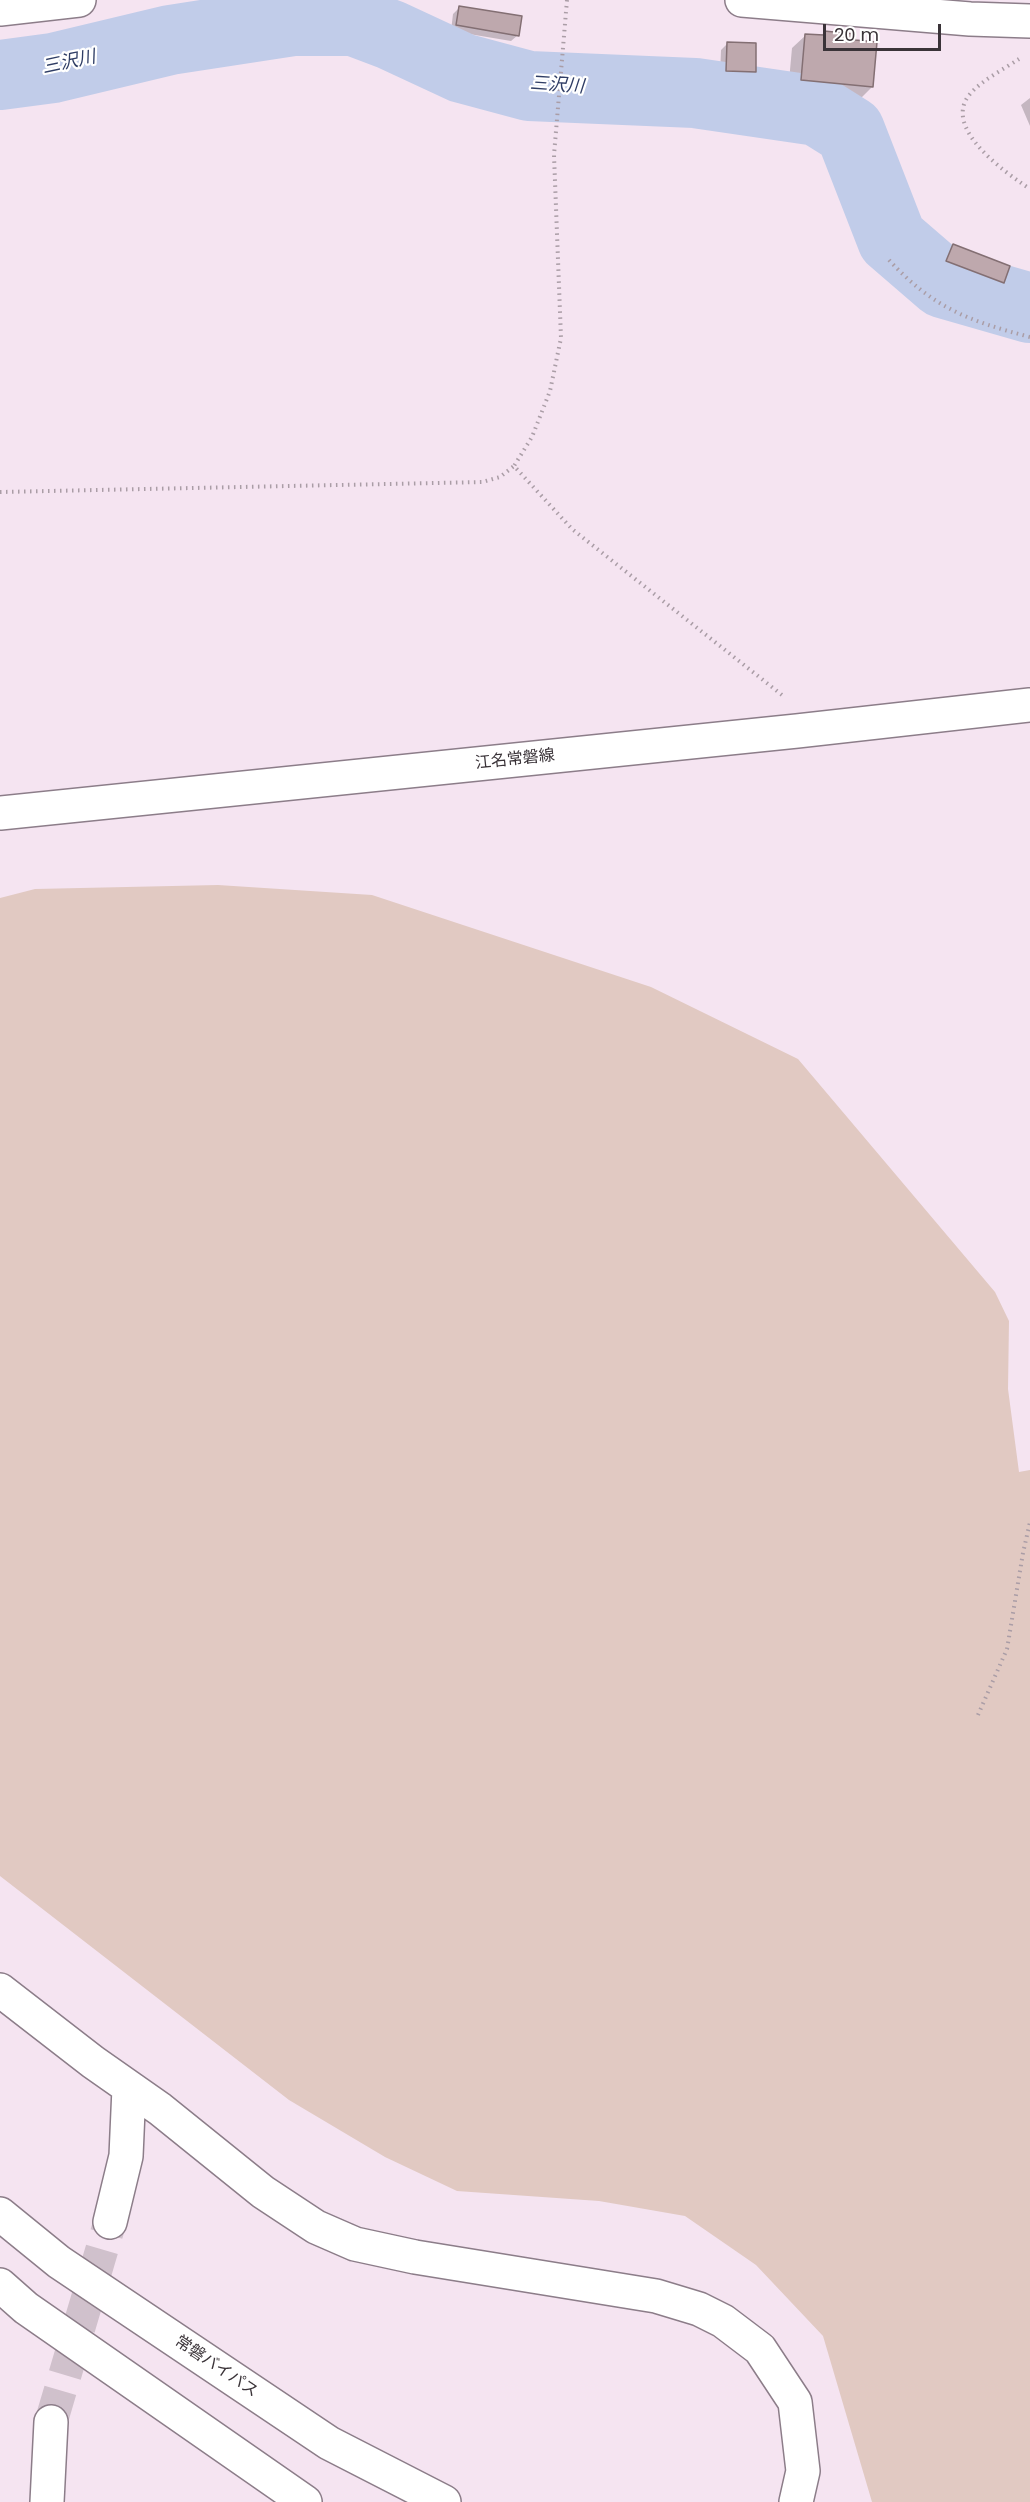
<!DOCTYPE html>
<html>
<head>
<meta charset="utf-8">
<style>
	body { margin:0 }
	#map { position:relative; width:1030px; height:2502px; overflow:hidden; background:#f5e4f1; font-family:Poppins,sans-serif }
	canvas { display:block }
	.scale { position:absolute; left:823px; top:24px; width:118px; height:27px; box-sizing:border-box; border:3px solid #3a3338; border-top:0; padding-left:8px; font-size:18px; line-height:21px; white-space:nowrap; color:#3a3338; -webkit-text-stroke:4px #fff; paint-order:stroke }
</style>
</head>
<body>
<div id="map">
<canvas width="1030" height="2502"></canvas>
<div class="scale">20 m</div>
</div>
<script>
const c = document.querySelector('canvas').getContext('2d');
c.lineJoin = 'round';
function fill(path, color) {
  c.fillStyle = color;
  c.fill(path, 'evenodd');
}
function trace(path, color, width, dash) {
  c.strokeStyle = color;
  c.lineWidth = width;
  c.lineCap = dash ? 'butt' : 'round';
  c.setLineDash(dash || []);
  c.stroke(path);
}
function label(font, color, halo, rows, align = 'center') {
  c.font = font + ' Poppins,"Noto Sans JP",sans-serif';
  c.lineWidth = 4.5;
  c.setLineDash([]);
  c.textBaseline = 'middle';
  c.strokeStyle = halo;
  c.fillStyle = color;
  for (const [text, x, y, turn = 0] of rows) {
    c.save();
    c.translate(x, y);
    c.rotate((+turn || 0) * Math.PI / 180);
    c.textAlign = isNaN(turn) ? turn : align;
    if (halo) c.strokeText(text, 0, 0);
    c.fillText(text, 0, 0);
    c.restore();
  }
}
fill(new Path2D(`
	M218,885L372,895L651,987L798,1059L995,1292L1009,1321L1008,1389L1019,1472L1030,1470V2502H872L823,2336L756,2265L685,2216L599,2201L457,2191L385,2157L289,2100L0,1876V898L35,889Z`), '#e1c9c2');
fill(new Path2D(`
	M459,8L518,35L511,41L451,31L453,14Z
	M825,32L853,41L872,87L859,100L788,92L792,48L806,35L820,36Z
	M728,43L754,72L748,78L720,77L721,50Z
	M1030,98V126L1021,105Z
	M954,245L1002,282L996,288L941,267L947,252Z`), '#0003');
trace(new Path2D(`
	M0,75L53,68L170,40L294,21H354L391,35L462,68L529,86L695,93L818,111L850,131L892,239L943,283L1030,308`), '#c1cce9', 70);
const building = new Path2D(`
	M459,6L522,16L519,36L456,25Z
	M824,31L855,34V40L877,42L873,87L801,80L805,34L824,35Z
	M727,42L756,43V72L726,71Z
	M953,244L1010,266L1004,283L946,261Z`);
fill(building, '#bea8ad');
trace(building, '#836f73', 1.5);
trace(new Path2D(`
	M51,2422L110,2222`), '#d0c1cc', 33, [33, 16]);
const minor = new Path2D(`
	M742,0L970,19L1030,21
	M0,9L79,0`);
const primary = new Path2D(`
	M0,813L797,731L1030,705`);
const trunk = new Path2D(`
	M0,1990L93,2062L160,2109L263,2192L316,2227L355,2244L415,2257L656,2296L699,2309L723,2321L760,2349L795,2402L803,2471L796,2502
	M0,2214L59,2262L329,2443L444,2502
	M110,2222L126,2156L129,2088
	M0,2285L26,2308L305,2502
	M47,2502L51,2422`);
trace(minor, '#8c7d89', 36);
trace(primary, '#8c7d89', 36);
trace(trunk, '#8c7d89', 36);
trace(new Path2D(`
	M567,0L554,155L561,338L550,391L532,437L514,466L572,529L782,695
	M1019,59C1004,69 982,80 970,94C941,128 1006,173 1030,189
	M889,260C933,308 969,321 1030,337
	M0,492L482,482L500,477L514,466
	M978,1715L1007,1649L1023,1553L1030,1522`), '#aa9da6', 4, [1.5, 4.5]);
trace(minor, '#fff', 33);
trace(primary, '#fff', 33);
trace(trunk, '#fff', 33);
label('16px', '#3a3338', '#fff', [
	["江名常磐線",515,760,-6],
	["常磐バイパス",216,2367,34]
]);
label('italic 18px', '#2f3d65', '#fff', [
	["三沢川",69,63,-12],
	["三沢川",557,86,4]
]);
</script>
</body>
</html>
